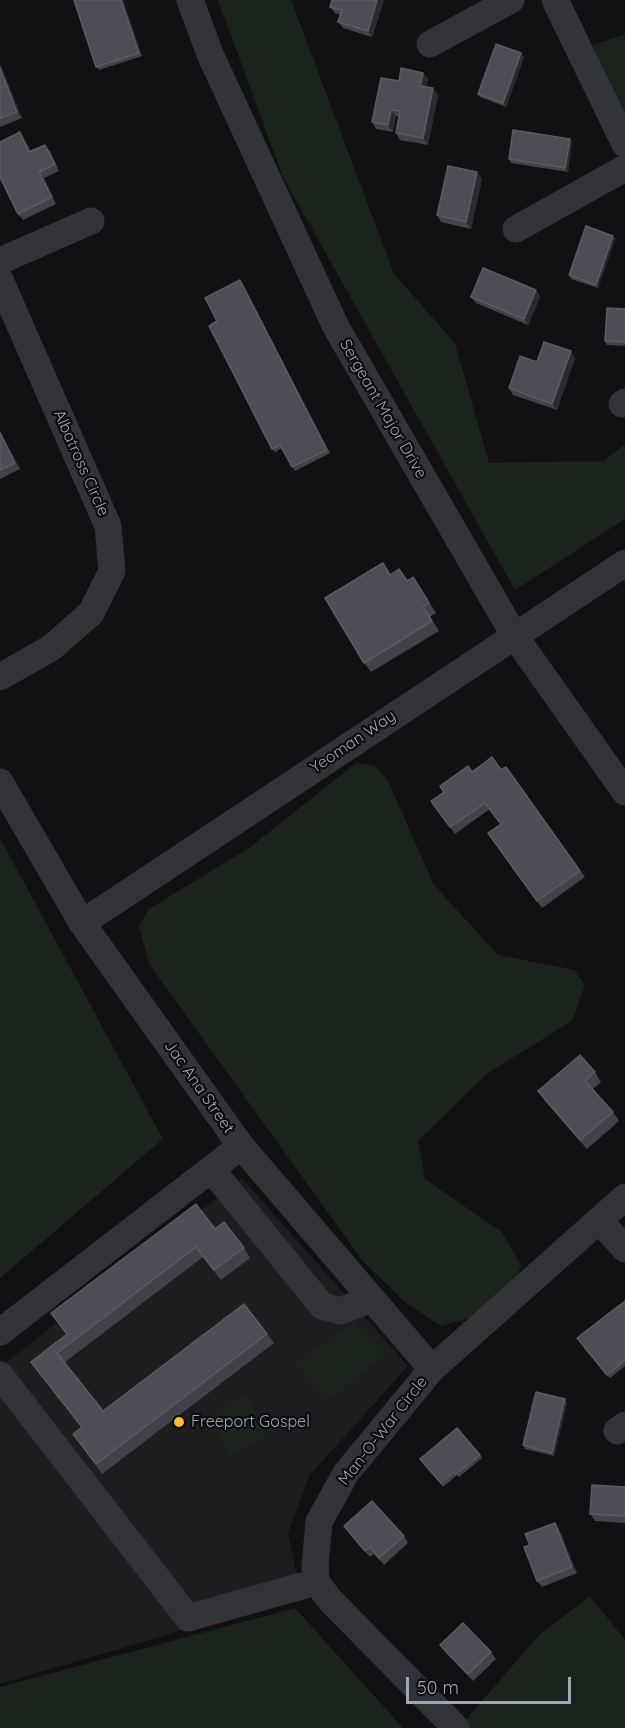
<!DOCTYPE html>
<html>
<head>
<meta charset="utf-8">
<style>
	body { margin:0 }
	#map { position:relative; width:625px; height:1728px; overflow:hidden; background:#111113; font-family:Quicksand,sans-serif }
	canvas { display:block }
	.scale { position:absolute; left:406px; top:1677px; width:165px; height:27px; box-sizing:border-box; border:3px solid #a2a7b5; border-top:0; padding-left:8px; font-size:18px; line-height:21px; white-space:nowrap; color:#a2a7b5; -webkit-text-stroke:4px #0c0c0e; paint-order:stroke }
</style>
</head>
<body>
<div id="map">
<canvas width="625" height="1728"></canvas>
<div class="scale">50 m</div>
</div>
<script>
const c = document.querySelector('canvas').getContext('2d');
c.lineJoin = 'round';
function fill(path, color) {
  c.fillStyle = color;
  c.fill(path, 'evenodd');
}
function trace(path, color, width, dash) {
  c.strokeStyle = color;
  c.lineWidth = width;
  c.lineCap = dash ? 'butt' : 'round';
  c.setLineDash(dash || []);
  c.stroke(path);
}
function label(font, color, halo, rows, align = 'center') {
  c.font = font + ' Quicksand,sans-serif';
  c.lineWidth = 4.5;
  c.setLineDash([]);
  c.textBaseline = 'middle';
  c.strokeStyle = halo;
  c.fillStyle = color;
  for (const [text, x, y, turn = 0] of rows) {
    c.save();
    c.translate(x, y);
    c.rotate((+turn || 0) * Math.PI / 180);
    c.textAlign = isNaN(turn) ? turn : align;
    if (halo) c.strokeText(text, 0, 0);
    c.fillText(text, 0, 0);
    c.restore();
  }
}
fill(new Path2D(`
	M242,1178L408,1366L309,1476L288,1534L301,1595L0,1684V1367Z`), '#1d1d20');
fill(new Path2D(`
	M218,0H291L394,274L455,343L489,463L604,461L625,444V519L515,590L283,177Z
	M625,34V128L591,46Z
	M356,763L374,765L387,779L434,885L498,955L574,970L585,985L572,1021L488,1073L418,1141L425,1179L502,1232L521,1266L513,1284L479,1315L441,1326L406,1303L362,1260L149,964L139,926L149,909L249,848Z
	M0,838L163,1139L0,1278Z
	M355,1323L385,1354L329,1400L295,1363Z
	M246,1394L266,1435L230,1457L210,1417Z
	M590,1596L625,1640V1728H467L463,1723L539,1635Z
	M295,1608L403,1728H0V1687Z`), '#1b231d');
trace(new Path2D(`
	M190,0L210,54L336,327L514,635L625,792
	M555,0L625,144
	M430,44L511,0
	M516,229L625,168
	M0,261L91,221
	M0,280L108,526L112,571L91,613L51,648L0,677
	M622,404L625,402
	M0,782L82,923L241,1146L432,1369
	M82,923L625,563
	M212,1170L322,1306L340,1311L372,1299
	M599,1220L625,1249
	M0,1332L241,1146
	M0,1375L188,1618L316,1582
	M617,1431L625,1425
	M456,1728L331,1601L316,1582L315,1565L319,1522L346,1473L432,1369L625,1197`), '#323338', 27);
fill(new Path2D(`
	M123,0L142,56L99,70L96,67Z
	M332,0H384L372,37L343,28L338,22L341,15L335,13L330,7Z
	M521,53L524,57L506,107L480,97L478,94Z
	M0,65L22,118L0,127Z
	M423,73L428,79L426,87L438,95L428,145L400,140L396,133L399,117L396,116L393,132L376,129L372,122L399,81Z
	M20,132L31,151L45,145L50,151L59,171L44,178L56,204L23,220L18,214Z
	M570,139L572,142L568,172L511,163L509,159Z
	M477,172L482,179L471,229L441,222L437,215Z
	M613,236L615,239L598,288L571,279L569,275Z
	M240,280L330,453L295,471L282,448L275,452L272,449L217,321Z
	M536,290L540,297L528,325L476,303L471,297Z
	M625,309V346L607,345L605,341Z
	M575,358L557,410L513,395L509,388Z
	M0,431L20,469L0,479Z
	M391,574L420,587L436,613L430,617L439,631L371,672L364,663Z
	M506,767L585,877L542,908L488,833L501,824L490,809L455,834L431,801L472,772L501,770Z
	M595,1072L601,1082L593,1089L613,1112L619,1121L587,1149L545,1101L538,1091Z
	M215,1229L244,1248L250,1258L221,1280L203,1257L65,1362L103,1411L267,1334L274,1343L102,1474L73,1434L81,1427L31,1362L67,1335Z
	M625,1301V1366L610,1378L577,1338Z
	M567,1403L554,1456L525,1449L523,1445Z
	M480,1455L482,1458L459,1477L457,1475L443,1487L422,1462Z
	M625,1487V1523L595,1521L590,1514Z
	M555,1523L559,1529L577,1573L542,1587L537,1581L530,1545Z
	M344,1526L404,1536L408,1543L384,1565L374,1554L370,1557Z
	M440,1645L491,1652L496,1659L473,1681L445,1652Z`), '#424349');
fill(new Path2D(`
	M121,0H123L142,56L139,53Z
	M377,0H384L372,37L368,31Z
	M521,53L524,57L506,107L503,103Z
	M0,65L2,68L22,118L17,112L0,68Z
	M423,73L428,79L425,93L420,86Z
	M433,88L438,95L428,145L423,138Z
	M391,110L396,116L393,132L388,125Z
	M20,132L24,139L34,159L29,152Z
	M570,139L572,142L568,172L565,168Z
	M45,145L50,151L59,171L55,164Z
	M39,172L44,178L56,204L52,197Z
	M477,172L482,179L471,229L466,222Z
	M613,236L615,239L598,288L596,285Z
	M240,280L242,283L330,453L327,450Z
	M536,290L540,297L528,325L524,319Z
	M571,351L575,358L557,410L552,404Z
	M0,431L20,469L15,463L0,433Z
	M565,1399L567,1403L554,1456L552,1453Z
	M555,1523L559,1529L577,1573L572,1567Z`), '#2a2b2f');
const building = new Path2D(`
	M74,0H121L139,53L96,67Z
	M332,0H377L368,31L338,22L342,10L330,7Z
	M496,44L521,53L503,103L478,94Z
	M0,68L17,112L0,118Z
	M401,68L423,73L420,86L433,88L423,138L396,133L400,111L391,110L388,125L372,122L381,78L399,81Z
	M513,130L570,139L565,168L509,159Z
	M20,132L29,152L45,145L55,164L39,172L52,197L18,214L0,177V142Z
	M448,166L477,172L466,222L437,215Z
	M586,226L613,236L596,285L569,275Z
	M483,268L536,290L524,319L471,297Z
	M240,280L327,450L292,467L280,445L272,449L209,326L217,321L205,298Z
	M607,308L625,309V342L605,341Z
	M544,342L571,351L552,404L509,388L520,356L537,362Z
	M0,433L15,463L0,470Z
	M383,563L390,575L399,569L407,581L413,577L429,603L423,607L432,621L364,663L325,598Z
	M492,757L501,770L506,767L580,871L537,901L488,833L501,824L485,803L450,827L431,801L444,792L440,786L468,766L472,772Z
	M580,1055L595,1072L585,1081L613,1112L580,1140L538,1091Z
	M196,1204L215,1229L224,1222L244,1248L214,1270L196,1247L57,1353L103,1411L244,1304L267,1334L96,1464L73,1434L82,1427L31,1362L67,1334L51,1313Z
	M625,1301V1360L607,1375L577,1338Z
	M536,1392L565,1399L552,1453L523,1445Z
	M457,1428L480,1455L456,1474L454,1472L441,1483L420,1459Z
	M592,1485L625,1487V1516L590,1514Z
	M372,1501L404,1536L379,1558L370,1547L365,1551L344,1526Z
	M555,1523L572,1567L537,1581L524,1547L530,1545L525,1534Z
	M463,1623L491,1652L468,1674L440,1645Z`);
fill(building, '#4d4e55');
trace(building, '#5a5c64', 1.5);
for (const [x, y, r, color] of [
	[179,1422,6,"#fcbc20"]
]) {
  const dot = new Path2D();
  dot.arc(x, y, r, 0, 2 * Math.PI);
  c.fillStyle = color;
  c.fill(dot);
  trace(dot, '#0c0c0e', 2);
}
label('16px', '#a2a7b5', '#0c0c0e', [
	["Sergeant Major Drive",383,409,60],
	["Albatross Circle",81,463,66],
	["Yeoman Way",353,742,-34],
	["Jac Ana Street",199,1087,55],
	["Man-O-War Circle",383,1431,-52]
]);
label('16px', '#a2a7b5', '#0c0c0e', [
	["Freeport Gospel",191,1422]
], 'left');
</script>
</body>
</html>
